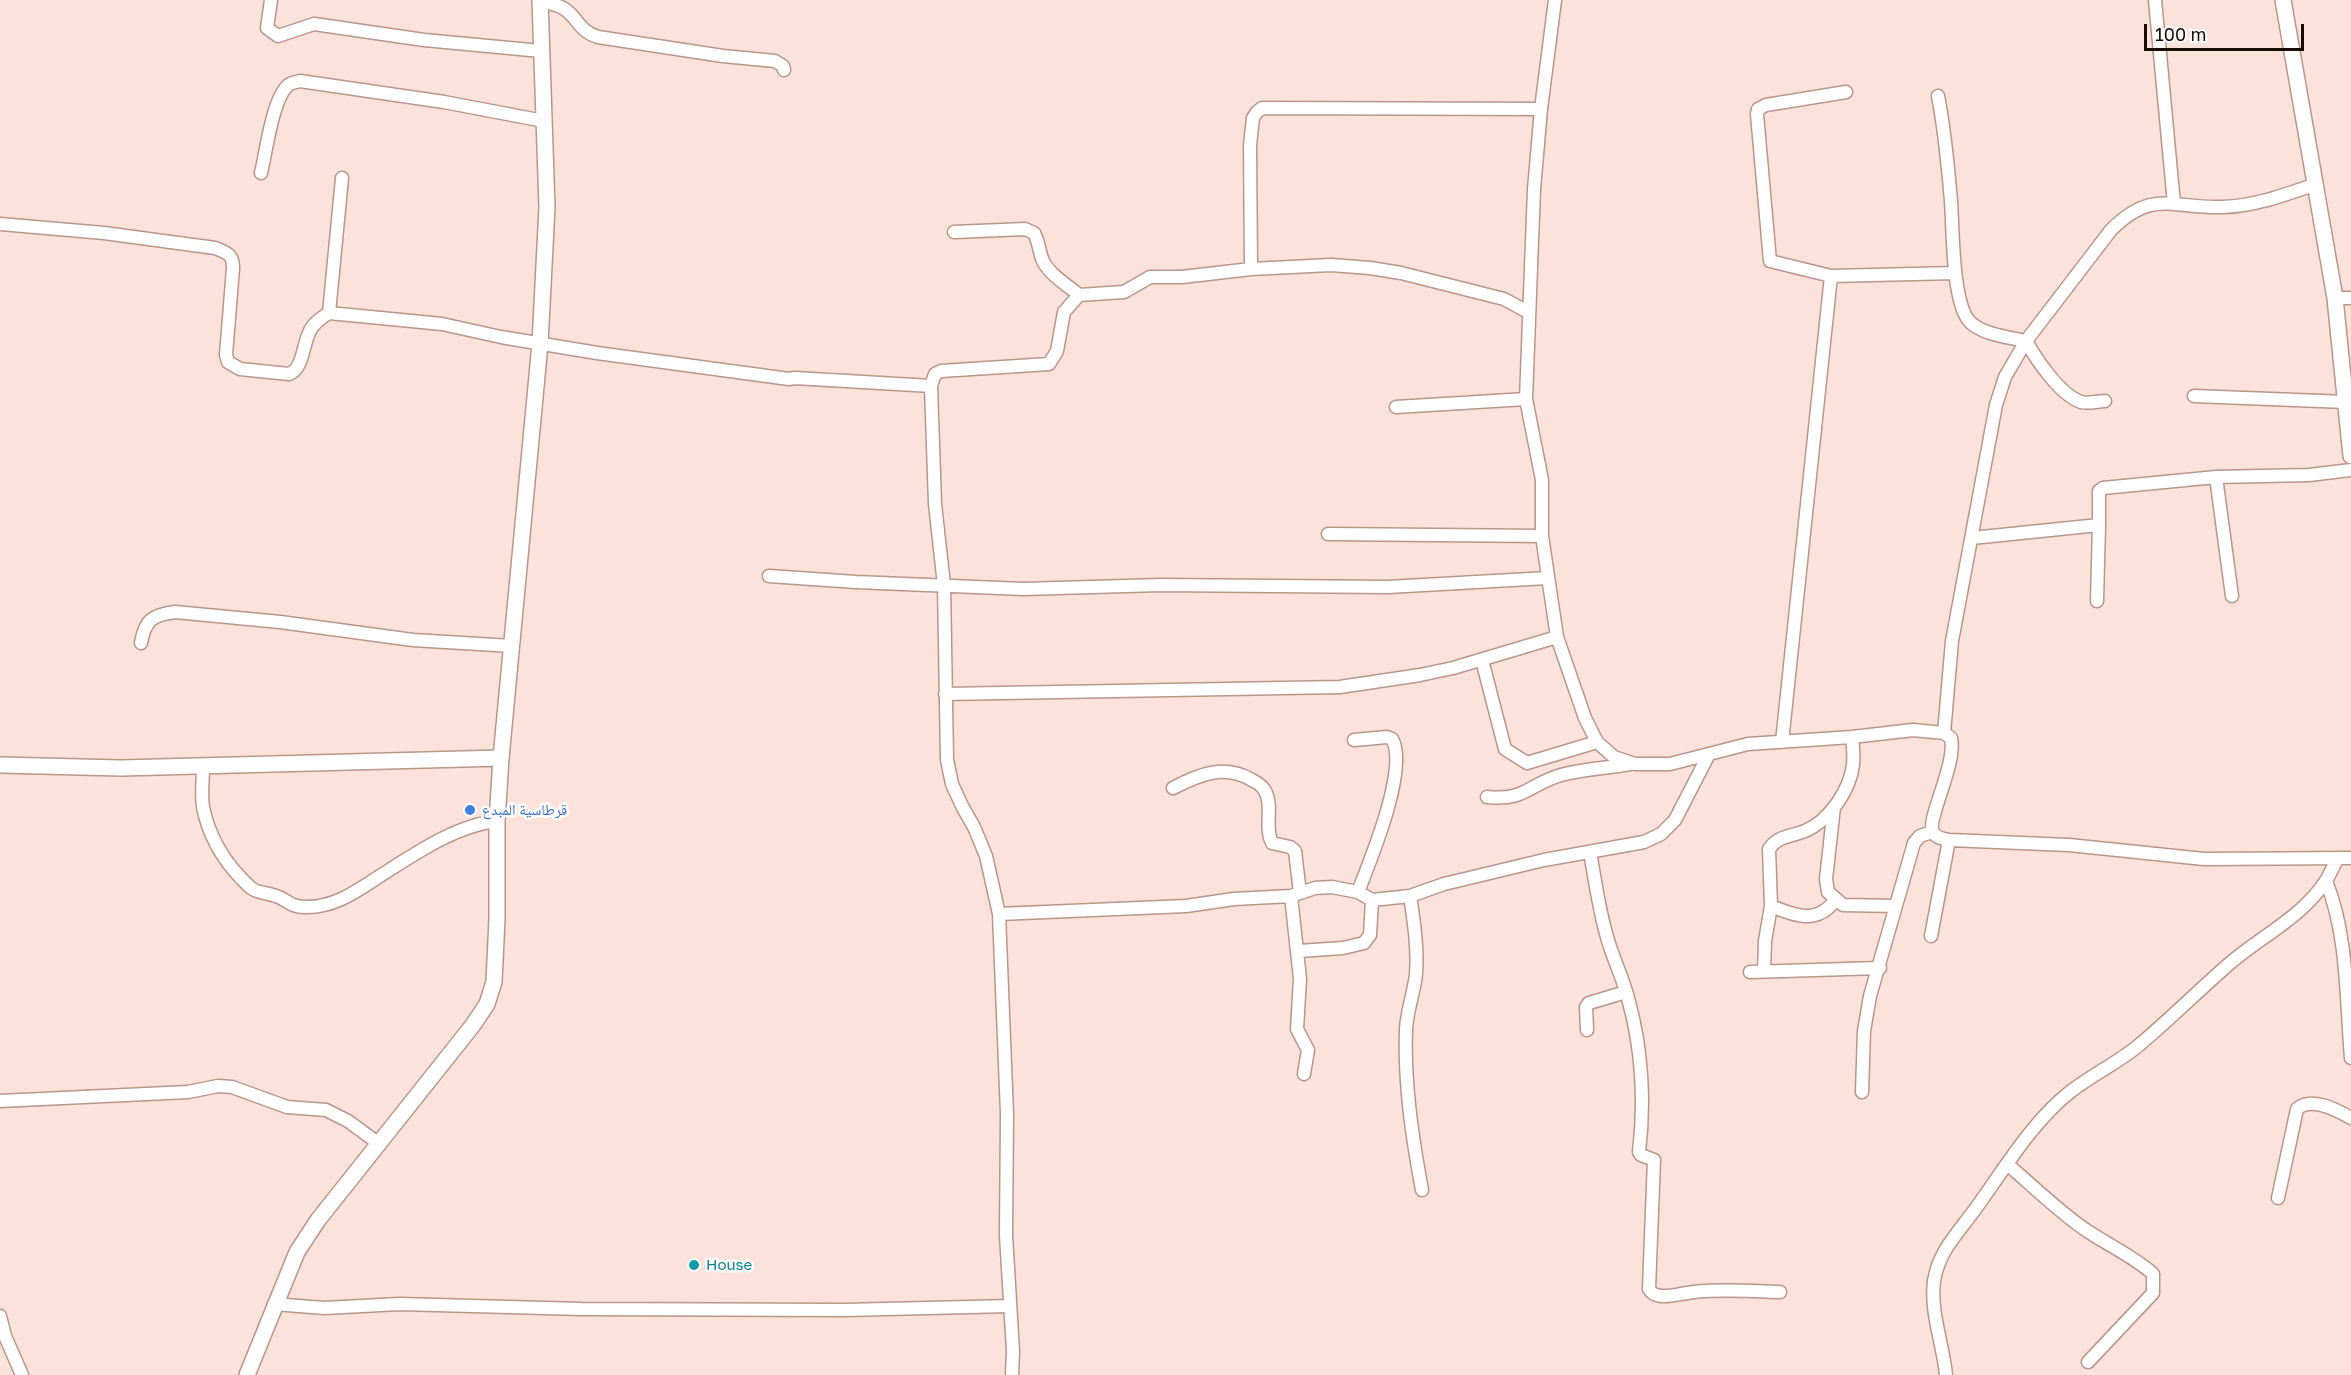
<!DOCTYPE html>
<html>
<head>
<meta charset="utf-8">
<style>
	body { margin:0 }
	#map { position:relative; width:2351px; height:1375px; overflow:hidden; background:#fbe3db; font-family:"Golos Text",sans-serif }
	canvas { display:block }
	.scale { position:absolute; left:2144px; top:24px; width:160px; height:27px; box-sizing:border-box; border:3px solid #180c08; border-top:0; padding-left:8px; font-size:18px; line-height:21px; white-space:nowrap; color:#180c08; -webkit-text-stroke:4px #fff; paint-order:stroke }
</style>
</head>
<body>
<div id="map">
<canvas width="2351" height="1375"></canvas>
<div class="scale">100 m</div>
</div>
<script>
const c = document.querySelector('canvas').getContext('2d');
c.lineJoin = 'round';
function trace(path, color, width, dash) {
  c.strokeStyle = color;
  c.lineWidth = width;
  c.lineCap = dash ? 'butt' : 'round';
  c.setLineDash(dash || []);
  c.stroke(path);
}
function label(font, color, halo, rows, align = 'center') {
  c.font = font + ' "Golos Text","Noto Naskh Arabic",sans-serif';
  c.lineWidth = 5;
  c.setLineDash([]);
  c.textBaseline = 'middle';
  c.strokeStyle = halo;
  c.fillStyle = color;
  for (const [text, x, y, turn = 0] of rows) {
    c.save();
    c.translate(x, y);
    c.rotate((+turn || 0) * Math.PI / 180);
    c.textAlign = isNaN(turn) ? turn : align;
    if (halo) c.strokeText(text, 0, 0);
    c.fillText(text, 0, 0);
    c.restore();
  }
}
const minor = new Path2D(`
	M271,0L267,28L278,36L314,24L424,40L541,51
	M1555,0L1541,109L1534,189L1526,399L1542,480V536L1557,637L1585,718L1597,742L1614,757L1635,764H1670L1748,744L1852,737L1913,730L1944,733L1951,738C1957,764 1926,820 1933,832C1936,838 1943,839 1949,840L2069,845L2204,859L2351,858
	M2155,0L2174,204
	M540,2C580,5 571,29 598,37L723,56L775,61L783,66L784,70
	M1846,92L1766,105L1758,109L1757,114L1770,261L1831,276L1955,273
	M1938,96C1945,131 1948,166 1951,201C1953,228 1952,304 1970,322C1983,335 2009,337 2026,341L2111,230C2153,188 2173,209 2222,207C2255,206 2285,195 2316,184
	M261,173C266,153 273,94 290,84C293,82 297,82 300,81L444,102L544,121
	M0,224L104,233L215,248C227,253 233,254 233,268L226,355L228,362L240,369L289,374C303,369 303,345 309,333C312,324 321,318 329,313L442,324L501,337L597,353L789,379L795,378L931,386L935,374L941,371L1049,364L1057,351L1064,312L1079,295L1124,292L1150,277H1182L1251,269L1331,265L1370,268L1401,273L1504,299L1528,312
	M954,232L1025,229L1034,233C1039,242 1039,252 1043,261C1050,275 1067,285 1079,295
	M1251,269L1250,145L1253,118L1257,112L1262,108L1541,109
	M2335,298H2351
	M329,313L342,178
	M2026,341C2036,359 2060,395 2081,402C2087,404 2099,401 2105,401
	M931,386L935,504L944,585L947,760L952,784L962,806L974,827L986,856L999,914L1007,1114L1006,1235L1013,1351L1012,1375
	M2194,396L2346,402
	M1396,407L1526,399
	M2216,477L2232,596
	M1328,534L1542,536
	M1972,538L2099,525V491L2103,488L2216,477L2309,475L2351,470
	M769,576L856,582L1023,589L1161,585L1388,587L1547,578
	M2097,601L2099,525
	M141,643C145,620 152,615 175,612L280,622L413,640L512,646
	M1482,660L1505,749L1527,763L1597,742
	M945,694L1340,687L1420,675L1453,668L1557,637
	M1944,733L1952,641L1996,405L2005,377L2026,341
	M1354,740L1387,737L1392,739C1409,768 1370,861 1358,892
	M1782,742L1831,276
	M203,766C203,779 201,794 203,807C208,833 222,859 241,878C256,895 257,890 276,896C287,899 289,907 305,907C335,908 358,890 383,874C416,853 457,825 497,821
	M1173,788C1200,774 1224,764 1252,780C1258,783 1264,787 1266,793C1273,809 1264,827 1272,843L1290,847L1295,851L1300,893
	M1487,797C1526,801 1529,784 1561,775C1583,769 1608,768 1630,764
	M1834,807L1826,879L1828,892L1843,905L1896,906
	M1590,852C1595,880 1599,910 1607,937C1613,959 1624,980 1629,1002C1642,1049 1645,1103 1639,1152L1641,1155L1654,1160L1649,1289C1652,1294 1655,1295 1661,1296C1672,1297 1683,1293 1694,1292C1722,1289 1751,1291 1780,1292
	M2326,881C2348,935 2346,1000 2351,1058
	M1291,896L1300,979L1297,1029L1308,1050L1304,1074
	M1410,896C1414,922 1418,948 1416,974C1414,993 1407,1010 1406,1029C1404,1083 1412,1136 1422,1190
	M1771,906C1795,916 1818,925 1836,899
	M999,914L1186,906L1234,899L1291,896L1315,888L1332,887L1358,892L1372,900L1410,896L1444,884L1544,860L1644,842L1661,834L1675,820L1708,756
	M1931,936L1949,840
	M1298,951L1343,948L1364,943L1370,935L1372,900
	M1764,971L1765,941L1771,906L1769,849C1779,835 1790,837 1805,831C1829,821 1850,790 1853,765C1854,756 1853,746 1852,737
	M1750,972L1880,968
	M1587,1030L1586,1007L1589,1003L1626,992
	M1862,1092L1864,1031L1870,996L1914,843L1920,836L1932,832
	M0,1101L188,1092L218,1086L232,1087L287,1107L326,1110L348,1121L378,1143
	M2007,1164C2032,1185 2056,1209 2083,1228C2104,1243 2135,1257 2153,1274V1293L2088,1362
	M2278,1198L2297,1109C2311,1096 2337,1110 2351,1118
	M274,1304L324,1308L400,1304L581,1309L845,1310L1010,1306
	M0,1316L5,1336L22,1375
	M1946,1375C1943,1343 1930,1313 1934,1281C1939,1250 1959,1232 1976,1208C2005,1168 2032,1122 2070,1092C2092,1075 2117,1063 2138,1046C2169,1020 2198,991 2229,964C2260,937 2302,917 2325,882C2330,875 2333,866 2338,858`);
const tertiary = new Path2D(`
	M2283,0L2335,298L2351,456
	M0,765L121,768L501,758
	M247,1375L297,1252L318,1220L473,1025L487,1004L494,982L497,919V821L501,758L540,344L547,207L540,0`);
trace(minor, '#b99689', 15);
trace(tertiary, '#b99689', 18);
trace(minor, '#fff', 12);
trace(tertiary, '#fff', 15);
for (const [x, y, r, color] of [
	[470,810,6,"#3f7fe0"],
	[694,1265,6,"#0f9aa8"]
]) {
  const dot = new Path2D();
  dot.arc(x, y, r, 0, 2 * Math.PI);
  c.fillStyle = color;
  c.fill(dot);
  trace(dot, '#fff', 2);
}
label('15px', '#366cbe', '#fff', [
	["قرطاسية المبدع",482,810]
], 'left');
label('15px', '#0d838f', '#fff', [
	["House",706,1265]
], 'left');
</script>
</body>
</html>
